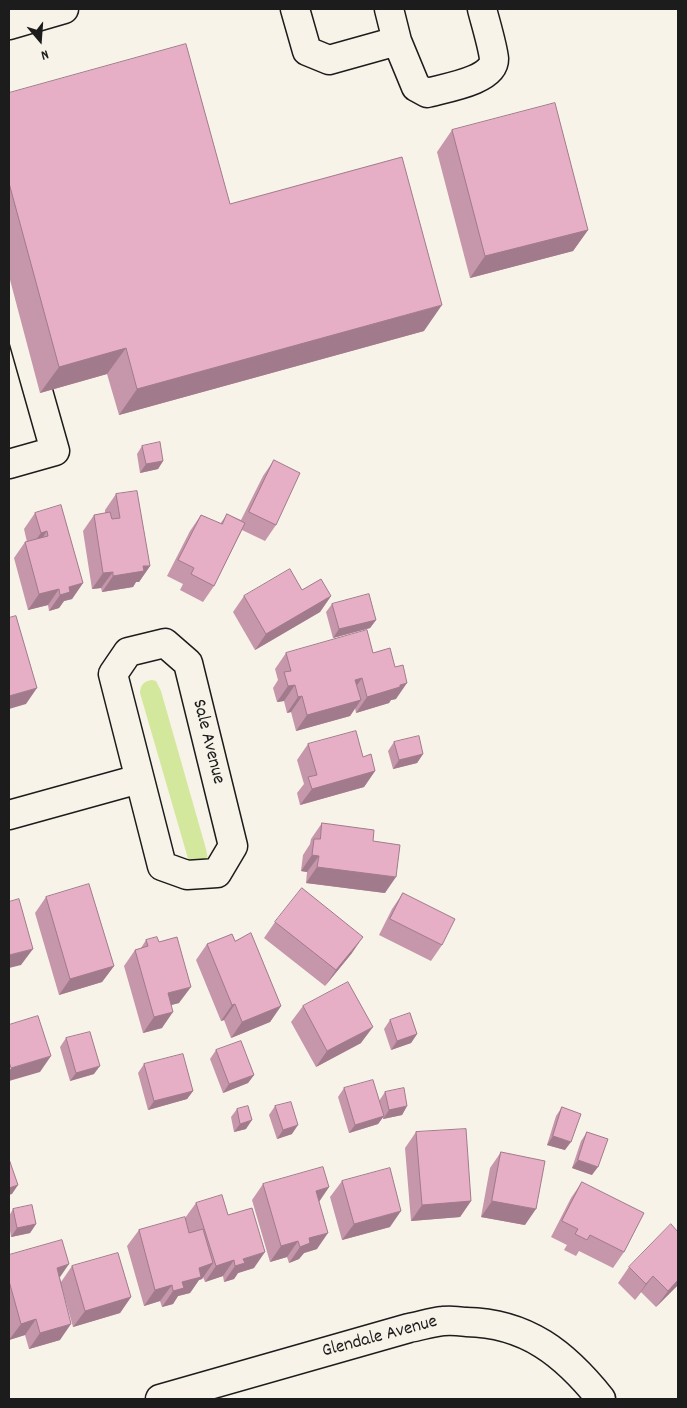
<!DOCTYPE html>
<html>
<head>
<meta charset="utf-8">
<style>
	body { margin:0 }
	#map { position:relative; width:687px; height:1408px; overflow:hidden; background:#f7f3e8; font-family:Dekko,sans-serif }
	canvas { display:block }
	.frame { position:absolute; inset:0; border:10px solid #1c1c1c; pointer-events:none }
	.north { position:absolute; left:15px; top:15px; width:50px; height:50px; -webkit-text-stroke:4px #f7f3e8; paint-order:stroke; rotate:162deg; font-size:14px; font-weight:700; line-height:20px; text-align:center; color:#1c1c1c }
	.north::after { content:''; display:block; margin:auto; width:18px; height:22px; background:#1c1c1c; clip-path:polygon(50% 0,100% 100%,50% 72%,0 100%) }
</style>
</head>
<body>
<div id="map">
<canvas width="687" height="1408"></canvas>
<div class="frame"></div>
<div class="north">N</div>
</div>
<script>
const c = document.querySelector('canvas').getContext('2d');
c.lineJoin = 'round';
function fill(path, color) {
  c.fillStyle = color;
  c.fill(path, 'evenodd');
}
function trace(path, color, width, dash) {
  c.strokeStyle = color;
  c.lineWidth = width;
  c.lineCap = dash ? 'butt' : 'round';
  c.setLineDash(dash || []);
  c.stroke(path);
}
function label(font, color, halo, rows, align = 'center') {
  c.font = font + ' Dekko,sans-serif';
  c.lineWidth = 4;
  c.setLineDash([]);
  c.textBaseline = 'middle';
  c.strokeStyle = halo;
  c.fillStyle = color;
  for (const [text, x, y, turn = 0] of rows) {
    c.save();
    c.translate(x, y);
    c.rotate((+turn || 0) * Math.PI / 180);
    c.textAlign = isNaN(turn) ? turn : align;
    if (halo) c.strokeText(text, 0, 0);
    c.fillText(text, 0, 0);
    c.restore();
  }
}
fill(new Path2D(`
	M152,680L156,681L161,691L206,849L208,859L205,863L189,862L140,693C140,685 144,681 152,680Z`), '#d4e89d');
const minor = new Path2D(`
	M295,9L307,51L329,60L397,41
	M389,9L397,41L416,87L427,93C444,88 494,81 494,59C493,47 485,21 482,9
	M9,289L55,451L9,464
	M165,643L188,663L233,846L217,873L187,875L162,866L113,674L128,652Z
	M9,815L139,779
	M160,1399L409,1328C420,1326 432,1322 443,1321C451,1320 459,1321 466,1322C527,1323 565,1354 601,1399`);
const major = new Path2D(`
	M9,25L64,9`);
trace(minor, '#1c1c1c', 31);
trace(major, '#1c1c1c', 31);
trace(minor, '#f7f3e8', 28);
trace(major, '#f7f3e8', 28);
fill(new Path2D(`
	M9,93L230,204L424,331L119,415L107,374L40,393L9,276Z
	M452,130L588,230L573,251L470,278L437,152Z
	M142,446L163,461L158,469L140,473L137,454Z
	M274,460L276,525L265,541L242,530L214,586L203,602L180,590L183,584L167,576L190,531L201,515L220,524L227,514L241,520L263,476Z
	M116,494L150,566L139,582H136L133,587L102,592L101,588L92,589L83,531L94,515L105,513V510Z
	M35,513L83,583L72,599L64,601L59,608L49,611L48,605L28,610L14,558L25,542H27L24,529Z
	M302,590L331,596L320,612L255,650L233,612L244,596Z
	M332,604L376,620L370,628L333,638L326,612Z
	M286,653H373L396,699L391,700L389,703L356,713L355,708L350,716L296,731L291,712L287,713L284,701L277,702L273,688L278,680L275,669Z
	M394,742L423,754L417,763L393,769L388,751Z
	M308,744L363,757L375,771L364,787L300,805L297,793L304,784L297,760Z
	M322,823L373,841L385,893L306,883L307,872L301,871L303,855L310,844L311,839Z
	M403,893L442,945L431,961L379,935L392,909Z
	M46,897L114,966L102,982L59,995L35,913Z
	M275,922L352,953L325,986L264,938Z
	M146,940L179,1003L171,1005L162,1028L143,1033L124,966L135,950L141,948Z
	M235,941L281,1006L270,1022L231,1038L224,1020L221,1021L196,960L207,944Z
	M303,1006L361,1043L316,1067L291,1022Z
	M390,1020L417,1034L411,1043L391,1050L384,1029Z
	M66,1038L94,1074L70,1081L60,1047Z
	M216,1050L254,1075L248,1083L223,1093L210,1059Z
	M144,1064L193,1091L187,1099L148,1110L138,1073Z
	M344,1088L379,1101L385,1092L407,1106L402,1115L383,1119V1117L378,1124L349,1133L338,1097Z
	M275,1106L292,1134L277,1139L269,1115Z
	M562,1107L565,1150L547,1145L556,1116Z
	M237,1109L246,1129L234,1132L231,1117Z
	M416,1132L471,1201L460,1217L411,1221L405,1148Z
	M587,1132L592,1175L572,1168L581,1141Z
	M501,1152L525,1225L481,1217L490,1168Z
	M342,1181L390,1227L342,1240L330,1197Z
	M582,1182L624,1252L613,1268L579,1251L576,1256L564,1250L567,1245L551,1237L571,1198Z
	M263,1184L329,1187L319,1202L317,1249L304,1253L299,1259L289,1263L287,1257L270,1262L252,1200Z
	M196,1203L228,1215L254,1268L238,1273L234,1279L224,1282L223,1276L205,1282L203,1277L202,1279L199,1280L190,1293L178,1296L173,1304L162,1307L160,1301L144,1306L127,1246L139,1230L185,1218Z
	M13,1209L36,1224L30,1233L11,1237L9,1224V1216Z
	M9,1255L60,1278L61,1282L72,1266L131,1297L120,1313L73,1327L62,1288L60,1340L29,1349L25,1335L9,1340Z
	M629,1267L678,1285L656,1307L641,1292L635,1300L618,1283Z`), '#c696aa');
fill(new Path2D(`
	M588,230L573,251L470,278L485,256Z
	M442,305L424,331L119,415L137,389Z
	M126,348L107,374L40,393L59,367Z
	M163,461L158,469L140,473L146,464Z
	M47,531L36,547L29,549L41,533Z
	M143,566H150L139,582H136L133,587L102,592L113,576Z
	M113,572L101,588L92,589L103,573Z
	M83,583L72,599L64,601L59,608L49,611L60,595L69,587Z
	M59,589L48,605L28,610L39,594Z
	M331,596L320,612L255,650L266,634Z
	M376,620L370,628L333,638L339,629Z
	M362,678L351,694L355,680Z
	M407,683L396,699L391,700L389,703L356,713L367,697L400,685Z
	M295,685L284,701L277,702L288,686Z
	M37,688L26,704L9,709V696Z
	M302,696L291,712L287,713L298,697Z
	M361,700L350,716L296,731L307,715Z
	M423,754L417,763L393,769L399,760Z
	M375,771L364,787L300,805L312,789Z
	M312,855L319,856L307,872L301,871Z
	M317,867L396,877L385,893L306,883Z
	M363,937L352,953L325,986L336,970Z
	M33,949L21,965L9,968V955Z
	M114,966L102,982L59,995L70,979Z
	M191,987L179,1003L156,1009L168,993Z
	M235,1004L224,1020L221,1021L232,1005Z
	M281,1006L270,1022L231,1038L242,1022Z
	M173,1012L162,1028L143,1033L154,1017Z
	M373,1027L361,1043L316,1067L327,1051Z
	M417,1034L411,1043L391,1050L397,1041Z
	M51,1056L40,1072L9,1081V1071L11,1068Z
	M100,1066L94,1074L70,1081L76,1073Z
	M254,1075L248,1083L223,1093L229,1084Z
	M193,1091L187,1099L148,1110L154,1101Z
	M407,1106L402,1115L383,1119L389,1110Z
	M384,1116L378,1124L349,1133L355,1125Z
	M252,1120L246,1129L234,1132L240,1124Z
	M298,1125L292,1134L277,1139L283,1130Z
	M553,1136L571,1142L565,1150L547,1145Z
	M578,1160L598,1167L592,1175L572,1168Z
	M18,1185L12,1194L9,1195V1188Z
	M329,1187L318,1203L316,1191Z
	M471,1201L460,1217L411,1221L422,1205Z
	M492,1201L536,1209L525,1225L481,1217Z
	M401,1211L390,1227L342,1240L354,1224Z
	M36,1224L30,1233L11,1237L17,1228Z
	M328,1233L317,1249L304,1253L299,1259L289,1263L300,1247L309,1238Z
	M298,1241L287,1257L270,1262L281,1246Z
	M265,1252L254,1268L238,1273L234,1279L224,1282L235,1266L243,1259Z
	M234,1260L223,1276L205,1282L216,1266Z
	M213,1263L202,1279L199,1280L190,1293L178,1296L173,1304L162,1307L173,1291L199,1268Z
	M69,1264L58,1280L57,1268Z
	M653,1276L635,1300L646,1284Z
	M678,1280V1285L656,1307L668,1291Z
	M172,1285L160,1301L144,1306L155,1290Z
	M131,1297L120,1313L73,1327L85,1311Z
	M36,1319L25,1335L9,1340L21,1324Z
	M71,1324L60,1340L29,1349L40,1333Z`), '#a17a8b');
const building = new Path2D(`
	M186,44L230,204L402,157L442,305L137,389L126,348L59,367L9,183V93Z
	M555,103L588,230L485,256L452,130Z
	M160,442L163,461L146,464L142,446Z
	M274,460L300,473L276,525L249,512Z
	M137,491L150,566H143L144,571L113,576V572L103,573L94,515L110,512L112,519L120,518L116,494Z
	M61,505L83,583L69,587L70,592L60,595L59,589L39,594L25,542L48,536L47,531L41,533L35,513Z
	M227,514L245,523L214,586L191,574L194,568L178,560L201,515L222,524Z
	M290,569L302,590L321,579L331,596L266,634L244,596Z
	M369,594L376,620L339,629L332,604Z
	M16,616L37,688L9,696V618Z
	M367,630L373,653L390,648L395,667L403,665L407,683L400,685V687L367,697L362,678L355,680L361,700L307,715L302,696L298,697L295,685L288,686L284,672L291,671L286,653Z
	M356,731L363,757L371,754L375,771L312,789L308,777L317,775L308,744Z
	M419,736L423,754L399,760L394,742Z
	M322,823L374,830L373,841L400,845L396,877L317,867L319,856L312,855L314,839H320Z
	M89,884L114,966L70,979L46,897Z
	M302,888L363,937L336,970L275,922Z
	M403,893L455,919L442,945L390,919Z
	M19,899L33,949L9,955V902Z
	M251,933L281,1006L242,1022L235,1004L232,1005L207,944L232,934L235,941Z
	M157,937L159,942L177,937L191,987L168,993L173,1012L154,1017L135,950L148,946L146,940Z
	M348,982L373,1027L327,1051L303,1006Z
	M410,1013L417,1034L397,1041L390,1020Z
	M38,1016L51,1056L11,1068L9,1062V1025Z
	M90,1032L100,1066L76,1073L66,1038Z
	M241,1041L254,1075L229,1084L216,1050Z
	M183,1054L193,1091L154,1101L144,1064Z
	M373,1080L384,1116L355,1125L344,1088Z
	M404,1088L407,1106L389,1110L385,1092Z
	M291,1102L298,1125L283,1130L275,1106Z
	M248,1106L252,1120L240,1124L237,1109Z
	M562,1107L581,1114L571,1142L553,1136Z
	M466,1129L471,1201L422,1205L416,1132Z
	M587,1132L608,1139L598,1167L578,1160Z
	M501,1152L545,1161L536,1209L492,1201Z
	M9,1159L18,1185L9,1188Z
	M323,1167L329,1187L316,1191L328,1233L309,1238L310,1243L300,1247L298,1241L281,1246L263,1184Z
	M390,1168L401,1211L354,1224L342,1181Z
	M582,1182L644,1213L624,1252L590,1235L587,1240L575,1234L578,1229L562,1221Z
	M222,1195L228,1215L252,1208L265,1252L243,1259L245,1263L235,1266L234,1260L216,1266L196,1203Z
	M32,1205L36,1224L17,1228L13,1209Z
	M185,1217L189,1233L203,1229L213,1263L199,1268L201,1277L182,1282L184,1288L173,1291L172,1285L155,1290L139,1230Z
	M671,1224L678,1232V1280L668,1291L653,1276L646,1284L629,1267Z
	M62,1240L69,1264L57,1268L71,1324L40,1333L36,1319L21,1324L9,1281V1255Z
	M118,1253L131,1297L85,1311L72,1266Z`);
fill(building, '#e6afc6');
trace(building, '#a17a8b', 1);
label('19px', '#1c1c1c', '#f7f3e8', [
	["Sale Avenue",207,742,76],
	["Glendale Avenue",380,1338,-15]
]);
</script>
</body>
</html>
